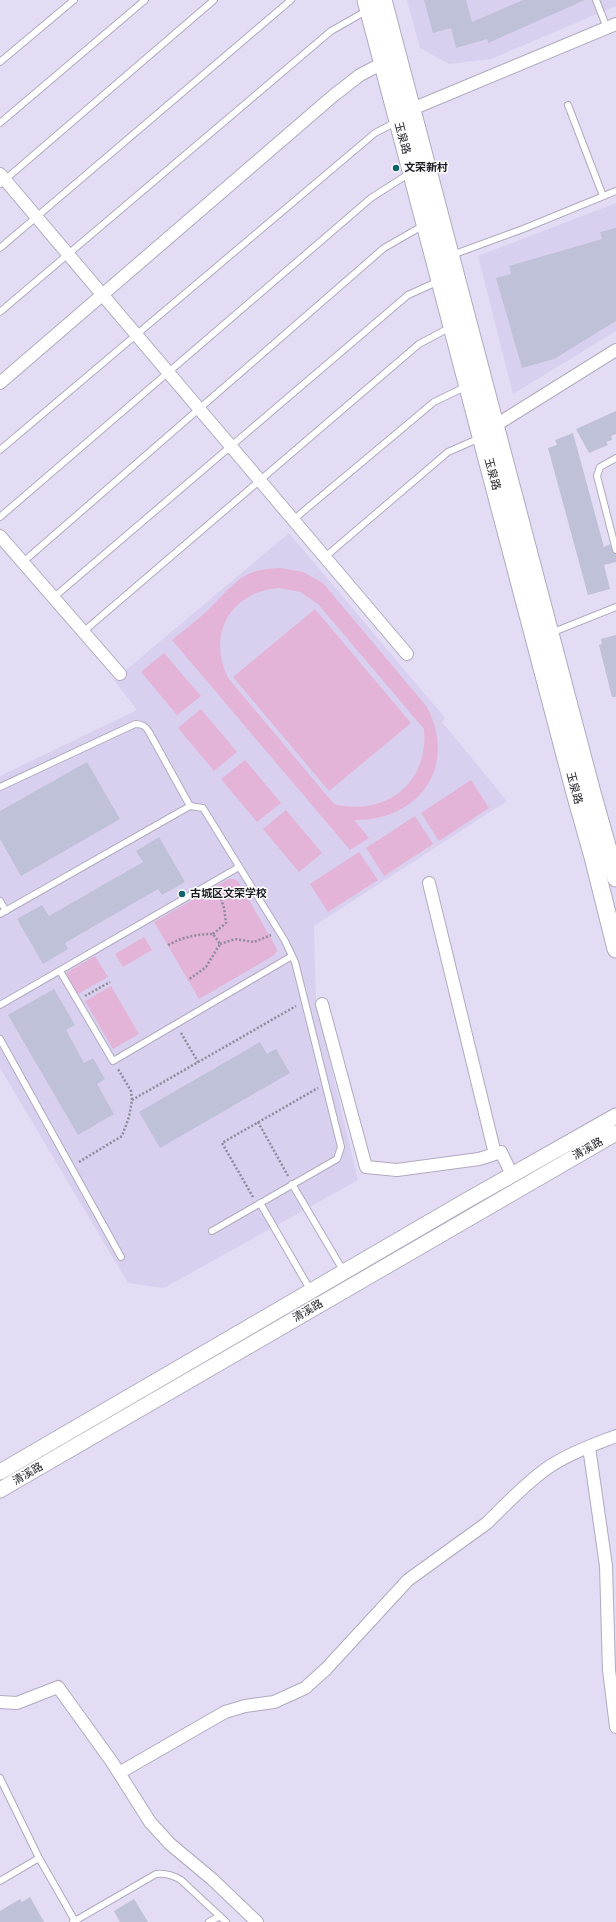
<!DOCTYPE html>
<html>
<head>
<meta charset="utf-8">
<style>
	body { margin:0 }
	canvas { display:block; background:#e3dcf4 }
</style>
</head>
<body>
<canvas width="616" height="1922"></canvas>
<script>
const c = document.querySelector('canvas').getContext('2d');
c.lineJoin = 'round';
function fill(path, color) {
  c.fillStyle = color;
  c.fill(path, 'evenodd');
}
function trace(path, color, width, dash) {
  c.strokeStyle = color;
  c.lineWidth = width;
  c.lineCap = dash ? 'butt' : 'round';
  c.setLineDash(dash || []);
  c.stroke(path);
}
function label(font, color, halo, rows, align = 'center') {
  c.font = font + ' "Noto Sans","Noto Sans SC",sans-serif';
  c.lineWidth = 3;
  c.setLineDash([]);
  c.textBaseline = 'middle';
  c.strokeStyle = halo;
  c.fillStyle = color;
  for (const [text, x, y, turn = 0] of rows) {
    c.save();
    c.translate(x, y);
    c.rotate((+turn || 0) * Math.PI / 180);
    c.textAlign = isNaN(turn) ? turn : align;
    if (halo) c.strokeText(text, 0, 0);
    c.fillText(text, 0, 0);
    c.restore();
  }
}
fill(new Path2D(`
	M407,0H616V6L491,59L449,64L420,48Z
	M616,203V331L513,394L478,256Z
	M289,533L445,718L442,722L507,801L314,926L316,1004L358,1180L164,1288L128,1283L0,1068V776L137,710L114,680Z`), '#d9d0ef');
fill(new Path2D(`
	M281,568L303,572L323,583L427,707C458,767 419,821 354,820L369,838L350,850L172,640C186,628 202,617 215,603C238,579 245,569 281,568ZM279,588L300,592L318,604L424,729C429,783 386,817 334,804L229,679C206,635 230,592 279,588Z
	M315,609L411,723L329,791L233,677Z
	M164,653L201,696L177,715L141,672Z
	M201,709L237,752L214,771L178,728Z
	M245,760L281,803L257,822L221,779Z
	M471,780L489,808L439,841L421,813Z
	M286,810L322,853L299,872L263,829Z
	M415,816L433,844L384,876L366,848Z
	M359,852L378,880L328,912L310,884Z
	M229,879H233L238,881L276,947L277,951L273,956L199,999L154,922Z
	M144,937L152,950L123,967L115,954Z
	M95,956L108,977L78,994L66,973Z
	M111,986L139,1034L113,1049L85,1001Z`), '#e3b4d8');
fill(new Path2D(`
	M424,0H466L472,22L523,0H585L488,43L487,39L456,48L451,28L433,33Z
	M616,228V321L554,359L522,368L496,278L511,274L509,266L602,239L600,232Z
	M616,411V434L611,436L612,440L606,442L608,445L589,453L576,429Z
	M573,433L604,547L610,544L613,553L616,554V562L604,565L610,589L588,595L548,448L557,445L555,440Z
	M616,635V697H612L599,645L602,644L601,639Z
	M87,762L120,819L21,876L0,839V811Z
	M159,837L185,882L162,895L158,889L65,943L68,949L43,964L17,919L42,905L49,916L143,862L136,851Z
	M54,989L75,1025L66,1030L84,1063L93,1058L105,1079L97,1084L114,1114L78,1135L8,1015Z
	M260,1042L267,1054L276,1049L290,1073L160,1148L139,1112Z
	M30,1897L44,1922H0V1911L20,1899L22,1902Z
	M134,1899L148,1922H120L114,1911Z`), '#bec1d8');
const service = new Path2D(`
	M596,0L607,28
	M0,62L74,0
	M568,105L603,196
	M0,123L145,0
	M0,184L214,0
	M0,248L291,0
	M452,255L523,229L616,191
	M0,312L331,31L368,10
	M0,450L375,133L396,122
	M616,458L600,467L597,476L616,550
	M0,517L371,198L410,173
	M293,520L434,402L467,386
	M325,557L448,452L480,438
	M23,562L384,248L424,225
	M53,598L408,295L439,281
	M83,632L419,344L451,327
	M551,633L616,607
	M0,787L135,724C142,724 146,726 149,732L190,806
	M0,901L6,911
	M0,914L190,806L203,808L285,941L295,962L341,1147L337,1159L212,1231
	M60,971L113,1061L292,956
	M0,1005L239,867
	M0,1039L121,1257
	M292,1184L344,1272
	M260,1203L311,1291
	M0,1778L39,1858L75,1921
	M0,1881L39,1858
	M73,1922L156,1874C166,1873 173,1875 181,1880L226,1922
	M209,1922L220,1916`);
const minor = new Path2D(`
	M412,109L616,24
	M0,174L407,654
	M0,383L333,96L360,75L383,63
	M496,425L616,350
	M0,536L120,674
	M429,883L495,1154
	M322,1004L366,1167L397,1170L479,1159L501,1152L512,1175
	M589,1447L606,1566L609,1670L616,1727
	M0,1702L17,1703L58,1687L112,1762L150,1822L170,1844L212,1879L257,1922
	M119,1773L225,1712L245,1706L274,1702L305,1688L326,1669L408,1580L487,1523C506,1504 525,1484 546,1469C567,1454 593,1445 616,1436`);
const tertiary = new Path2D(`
	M0,1472L464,1202L616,1116
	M0,1490L616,1133`);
const secondary = new Path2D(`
	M366,0L575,793L593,857L616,949
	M383,0L591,789L616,878`);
trace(service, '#b0aac0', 8);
trace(minor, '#b0aac0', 14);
trace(tertiary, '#b0aac0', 17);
trace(secondary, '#b0aac0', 19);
trace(new Path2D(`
	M213,934L226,923L224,908L218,889
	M220,944L235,939L254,942L271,935
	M168,945C183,937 197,934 213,934L220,944L206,967L188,980
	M85,996L110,982
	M181,1033L198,1062
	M132,1100L296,1006
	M258,1122L288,1176
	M79,1162L122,1136L129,1117L132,1100L131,1091L118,1069
	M253,1197L222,1143L318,1088`), '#8f8a9b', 2.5, [2, 2]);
trace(service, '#fff', 6);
trace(minor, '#fff', 12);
trace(tertiary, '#fff', 15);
trace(secondary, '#fff', 17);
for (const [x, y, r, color] of [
	[396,168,4,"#13616b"],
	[182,894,4,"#13616b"]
]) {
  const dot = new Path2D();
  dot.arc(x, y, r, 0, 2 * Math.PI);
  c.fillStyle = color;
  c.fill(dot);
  trace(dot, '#fff', 1.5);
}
label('11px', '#1b1921', '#fff', [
	["玉泉路",402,138,75],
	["玉泉路",492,474,75],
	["玉泉路",574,788,75],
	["清溪路",588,1149,-29],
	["清溪路",308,1311,-30],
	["清溪路",28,1474,-30]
]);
label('bold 11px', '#1b1921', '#fff', [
	["文荣新村",404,168],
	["古城区文荣学校",190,894]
], 'left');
</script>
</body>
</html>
